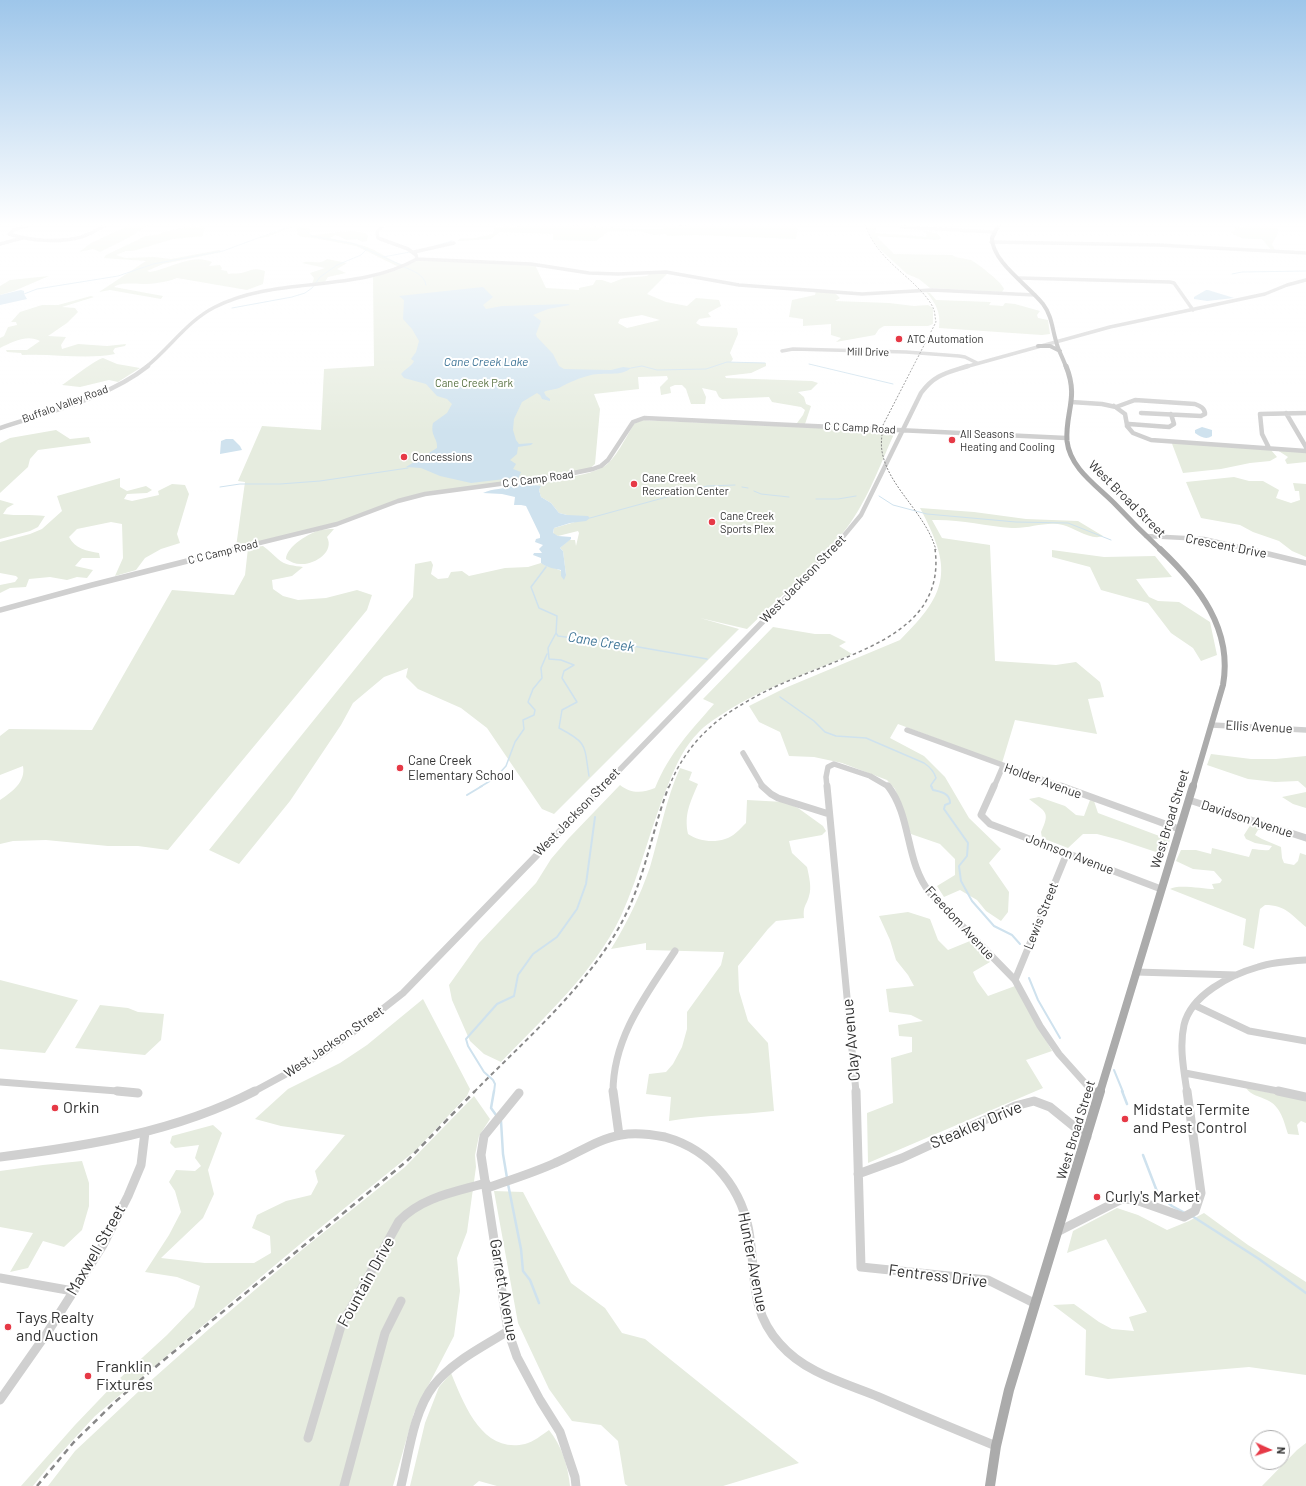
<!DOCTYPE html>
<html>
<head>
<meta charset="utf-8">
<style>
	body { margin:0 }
	#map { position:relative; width:1306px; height:1486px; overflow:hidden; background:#fff; font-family:Barlow,sans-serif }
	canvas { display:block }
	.north { position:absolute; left:1250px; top:1430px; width:40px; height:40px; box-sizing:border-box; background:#fff; border:1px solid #adadad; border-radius:50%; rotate:93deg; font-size:11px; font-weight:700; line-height:16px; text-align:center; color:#333 }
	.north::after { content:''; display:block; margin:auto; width:14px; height:18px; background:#e63946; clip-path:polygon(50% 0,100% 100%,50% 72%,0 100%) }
</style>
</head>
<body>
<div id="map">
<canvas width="1306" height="1486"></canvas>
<div class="north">N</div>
</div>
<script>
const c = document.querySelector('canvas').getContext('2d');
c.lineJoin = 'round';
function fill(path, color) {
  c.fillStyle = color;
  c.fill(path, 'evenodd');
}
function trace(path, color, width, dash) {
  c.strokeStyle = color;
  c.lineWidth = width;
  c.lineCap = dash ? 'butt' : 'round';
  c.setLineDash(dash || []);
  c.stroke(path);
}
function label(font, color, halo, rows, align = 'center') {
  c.font = font + ' Barlow,sans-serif';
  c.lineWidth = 4;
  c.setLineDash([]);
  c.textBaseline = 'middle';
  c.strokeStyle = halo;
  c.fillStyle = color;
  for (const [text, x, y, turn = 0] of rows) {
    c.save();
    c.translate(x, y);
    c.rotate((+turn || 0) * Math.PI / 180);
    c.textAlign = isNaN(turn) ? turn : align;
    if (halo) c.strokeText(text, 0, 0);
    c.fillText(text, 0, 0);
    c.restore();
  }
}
fill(new Path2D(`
	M132,224H150L128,238L100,252L93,249L79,252L91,243Z
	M284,224H304L311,231L309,234L311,235C324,236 359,225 368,236L367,241L363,242L356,239L347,240L336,235L329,238C344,241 359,243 374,250C384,255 393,262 404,265L399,267L356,246L314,238L302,237L298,235L296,228L293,227L267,237L256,239L286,228Z
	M534,224C577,224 620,230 663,229L662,226L695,225L691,224H798L796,239L696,235L667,236L666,234L653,235L640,231H609L596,241L553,240V234L500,232L491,239L458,241L459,239L475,238L493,234L494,227L523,226Z
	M867,224H875L876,233L927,237L926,233L920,231L937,233L941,238L938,240L878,236L877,237L894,254L952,255C958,259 964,258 971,260C978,264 1002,282 1004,289L1002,292L930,288L919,279L907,274L883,252L872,241L869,233Z
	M1240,224L1273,225L1278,230V233L1272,244L1275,250H1271L1262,239C1251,239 1239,240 1231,232L1235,231L1234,228L1244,226Z
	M205,226L203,236L173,239L133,251H126L116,255L125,258L154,257L171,259L219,250L222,252L163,264L147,271L150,272C169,269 192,253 212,262L209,266L220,265L222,268L221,270L227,271L228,274C233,273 241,274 245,272C253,269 256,268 265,271L263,284L247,290L177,278C167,282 153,284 142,284C134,284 121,282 114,287L163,296L161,299L110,290L99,292L146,261L104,258L106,255L146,236L161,234V233C174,229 190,226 205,226Z
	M327,259L347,263L337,269L346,273L328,277L325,282L312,284L314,278L310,273L325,268L302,263C310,259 318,266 327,259Z
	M419,260L535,265L546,288L579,290V288L593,285L596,280H602L611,283L624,278L647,276L650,273H668L647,294L666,302L687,306L696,298L719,300L721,306L708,313L711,317L699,319L696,323L701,326L737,328L738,334L730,353L733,359L731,362L766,363V366L751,373L725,376L726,378L812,381L818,383L811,390L798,392L804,397L806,404L811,406L805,424L797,423L803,415L805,410L801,407L772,402L769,397L722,399L719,397L716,391L702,388L706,397L705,404H691L686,389L682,385H675L670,387L671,393L661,395L660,387L668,379L667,376L638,377L639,389L594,394L600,409L595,464L588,470L419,494L345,521L236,547L245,482L238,481L262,426L321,430L324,369L374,366L373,277L397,270ZM642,315L660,320L627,328L618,323L620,319Z
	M49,276L14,291L0,295V286L10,280Z
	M816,291L835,293L840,298L835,301L889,303L914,306L928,305L933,308V324L928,326H884L879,329L875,335L836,342L841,338L831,335V324L803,326V319L789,317L792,300L815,295Z
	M926,292L930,293L936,300L991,302L989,305L1003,306L1005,303L1015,304L1040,311L1037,315L1038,318L1048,320L1050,334L1042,335L939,328C941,313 936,303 926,292Z
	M91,296L94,297L62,307L75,308L78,312L67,323L48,336L66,337L61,345L62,349L78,344L107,346L126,344L125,346L115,348L113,351L115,354C84,360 53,353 22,355L21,353L7,352L6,350H27L40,341C27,334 12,342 0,348V338L4,336L8,327L17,325L16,322H11L20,312L42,305H58Z
	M103,358L117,364L140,368L118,382L109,380L80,387L62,385C70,380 96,359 103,358Z
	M640,420L893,431L894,434C879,467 866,505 842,534C813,568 779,598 747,629L700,618L739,629L554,814L542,809L487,728L461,708L418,689L406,677L408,668L384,677L353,703L341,725L290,801L239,864L209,850L413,597L415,564L431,561L433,565L431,574L438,579L448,578L451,572L462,571L469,576L505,568L528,567L541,563C550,569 559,567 566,575L563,551L560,548L569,540H575L576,546L579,533L578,531L558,536L553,534L554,528L575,522L567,515L559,513L551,503L541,497L539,490L541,486C533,484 527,486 520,484L549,482L548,480C566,477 587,476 603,467C615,461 627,435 634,424Z
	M56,430L70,439L89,437L91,443L38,450L30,459L28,467L0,493V443L10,438Z
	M1171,441L1271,450L1277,457L1270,461L1250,463L1221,469L1183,473Z
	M1274,448L1306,451V462L1287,464L1285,460L1288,457Z
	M1234,477L1249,481H1263L1279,490L1276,498L1291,503L1300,500L1299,491H1295L1293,483L1306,484V557L1292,551L1279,541L1253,532L1240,525L1201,518L1186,482Z
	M120,478V487L127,491L146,486L152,490L147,493L127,494L124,499L132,501L159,495L158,491L172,484L185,485L189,494L177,534L180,543L161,549L145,558L136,570L115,576L123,558L122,524L111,522L77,529L69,537C75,549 87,551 99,553L100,558H82L75,566L93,570L87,578L77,577L67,580L50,577L29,579L26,587L10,588L0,593V585L15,582L18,578L16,576L0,573V542L30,534L42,529L62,511L57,496Z
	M0,500L14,504L7,508L3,514C17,516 31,514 45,516L38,527L30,531L0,539Z
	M920,508L974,512L1026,519L1078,521L1103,536C1091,541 1075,528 1063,525C1046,521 1029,529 1012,528C985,526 959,519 932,520L942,538L990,545L995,661L1056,665L1076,662L1100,682L1104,697L1088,699L1097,734L1015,720L1002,763L898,724L890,738L924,756L945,777L969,818L1001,849L989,863L1009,892L1008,912L1001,921L986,911L977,900L960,890L944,897L937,886L955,875V859L940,844L911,834L895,789L887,780L842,763L814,757L789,756L780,732L759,722L749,706L785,688L900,640C950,591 952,568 920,508Z
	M334,529L327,537C335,552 314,565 301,564C295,564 291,562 286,559C286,547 310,532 321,530C325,529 330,529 334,529Z
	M263,546C269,550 273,555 278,559C284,565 295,566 303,567L292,576L272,580L273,589L283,596L298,600L326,598L357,590L372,595L367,610L168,850L138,846H108L46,840L13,841L0,844V800C12,792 26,782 23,766L0,775V736L9,729L92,730L172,590L234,595L245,575L248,548Z
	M1052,550L1104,557L1155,556L1172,577L1136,579L1149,597L1158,601L1179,602L1210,622L1217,655L1201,661L1193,648L1171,633L1148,603L1101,590L1090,567L1052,557Z
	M773,627L815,634H830L846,642L839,646L852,654C809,673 764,687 724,713C715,719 705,725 698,733C685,746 677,763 670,780C651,824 641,872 621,916C594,973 544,1017 501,1062L484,1054L470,1041L452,1000L449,985L479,943L536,883L551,859L569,838L620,785C631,794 643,793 655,788C670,752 689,733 714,704L703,699Z
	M1211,754L1251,759H1276L1306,756V788L1298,781L1275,782L1248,779L1207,765Z
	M680,768L692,772L689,780L698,784C690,803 684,814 688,834C698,841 713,843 725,839C733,837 740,829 746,823L747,800L784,802L798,808L823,826L826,831L822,835L789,841L792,853L807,867C809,876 812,888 809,896C806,907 803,905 804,918L776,921L768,929L738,966L739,991L748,1021L768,1043L774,1111C739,1115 704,1115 669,1121L671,1097L646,1094L649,1074L666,1072L673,1064L682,1047L687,1029V1012L721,965L724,952L646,950V943L611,949C627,923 640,896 650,867C660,833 666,799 680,768Z
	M1306,792V808L1293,804L1282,797Z
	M1039,797L1065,806L1076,815L1084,816L1090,800L1094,801L1098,813L1170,840L1165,855L1120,840L1097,834H1083L1068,848L1042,838L1041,832C1051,811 1045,812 1029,799Z
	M1251,824L1265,829L1258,830L1255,835L1262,839L1281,847L1282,858L1284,863L1294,865L1298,861L1300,853L1306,855V927C1291,915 1286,905 1265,905L1260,909L1254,949L1243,945L1246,919L1170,889C1178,884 1203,889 1214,889L1212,884L1220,883L1222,880L1214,871L1193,869L1176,861L1181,850H1196L1211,854L1212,848L1249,857L1252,849C1258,849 1263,851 1269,850L1272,846L1255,843L1246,839L1244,835Z
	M908,912L930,919L938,940L948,950L970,941L990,962L973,972L977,981L988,996L1015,986L1052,1051L1026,1060L1043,1088L868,1163L867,1113L893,1103L891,1058L912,1052V1037L899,1036L898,1025L923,1021L911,1015L889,1012L886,989L914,986L908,975L896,960L890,940L879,916Z
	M0,980L78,1000L45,1053L0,1049Z
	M423,999L470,1089L467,1096L415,1151L299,1245L95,1416L49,1466L33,1486H21L75,1425L119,1379L167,1335L194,1307L200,1286L177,1277L145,1272L169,1235L181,1212L175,1191L169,1182L176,1170L195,1171L201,1166L195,1158L199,1145L175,1148L170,1143L172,1136L213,1125L222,1133L208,1170L214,1194L203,1218L161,1258L205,1263H254L271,1253L270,1236L252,1228L257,1215L286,1201L311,1195L318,1182L315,1171L345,1135L281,1126L255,1119L288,1089L340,1063L367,1045Z
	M100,1005L128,1008L138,1012L164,1014L161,1040L145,1055L75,1048Z
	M1246,1088L1306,1100V1123L1301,1121L1297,1125L1299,1135L1288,1134C1284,1122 1281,1106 1267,1100C1259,1096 1252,1096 1246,1088Z
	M474,1096L490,1119L479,1136L475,1155L476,1167L467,1232L457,1258L460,1291L454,1336L414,1413L393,1486H48L75,1451L138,1392L209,1329L303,1249L405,1167Z
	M82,1161L89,1183V1206L82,1230L64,1247L43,1241L28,1268L10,1272L33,1233L0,1227V1171L43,1165Z
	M494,1191L523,1192L571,1283L605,1308L622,1333L645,1339L799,1463L723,1486H628L625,1484L618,1441L601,1425L572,1421L549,1389L518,1323Z
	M1117,1208L1138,1215L1167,1230L1189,1221L1204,1213L1248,1245L1306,1282V1375L1249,1367L1108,1379L1085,1375L1086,1330L1053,1305L1074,1304L1099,1322L1112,1329L1134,1331L1129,1317L1147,1312L1106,1239L1067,1253L1073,1231Z
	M451,1373C464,1404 482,1454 525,1444C533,1442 542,1435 549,1430C562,1446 568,1466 570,1486H497L479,1481L473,1486H410L425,1423L439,1387Z
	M1306,1443V1486H1262L1297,1450Z`), '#e6ecdf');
fill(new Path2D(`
	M483,287L493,297L483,305L486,309L502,306L568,304L570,305L548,309L533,315L541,321L536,334L537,337L553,354L559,366L564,369L611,370L623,367L631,368C621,377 603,372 591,375C579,378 570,382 559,388C555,390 549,389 544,392L546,396L550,399V401L542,399L540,395L537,393L522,402L514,419L513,430L516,440L519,444L533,443L531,445L518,447L517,454L510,460L516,464L513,469L521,472L518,479L520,484C527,486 534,484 541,486L539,490L541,497L551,503L559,513L567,515L588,516L590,518L586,521L570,523L554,528L553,533L558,536L571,537V539L560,548L563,551L566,575L564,580L561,576V570C555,569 546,567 541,563V558L533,555L534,553H542L539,549L543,545L535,542L536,539L540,538V535L526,506L521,505H514L515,497L502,494L483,493C493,488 504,490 515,484V481L513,478L471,483L440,476L421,468L406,467L437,448C438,438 430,436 433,423L447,413L452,404L447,399L437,396L426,384L404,378L401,374C405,369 412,366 414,361L411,359L416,352L419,341L412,329L403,319L404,300L399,296Z
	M21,290L24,291V294L27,299L0,305V295Z
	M1206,290H1208L1234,298L1207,301L1194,299V297Z
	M1202,427L1212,430V436C1206,440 1201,437 1195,433V430Z
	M226,439H233L240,446L242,450L220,454L221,441Z`), '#cfe2ee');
trace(new Path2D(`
	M711,224L740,226L775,224
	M293,225L302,228L312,236L355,244L401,265
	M435,246L452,241
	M383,257L410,252
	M404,267C413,271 424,274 426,285
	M1232,274L1242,272L1306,271
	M24,294L37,289L118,276L153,264L223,251L293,225
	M232,308L292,297L305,293L312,288L320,277L337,265L361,255L367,249
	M809,364L893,384
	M631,368L642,366L657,370L706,369L727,362L765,363
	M220,487L240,484H280L320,481L408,468
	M742,487L748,488
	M754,491L761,494L789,497
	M879,496L893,505L927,514L1016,522L1068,523L1111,540
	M816,499H838L856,496
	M590,518L707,486L735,485`), '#cfe2ee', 1);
trace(new Path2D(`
	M546,567L531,587L539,608L557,616L556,633L558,636L627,645L707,659
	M556,633L548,648L549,659L561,660L574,665L564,671L562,678L577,702L562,710L559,728C588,743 584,745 589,776
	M780,697L814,721L825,732L836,736L866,738L924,763C930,767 934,771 936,778L931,785L932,787
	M480,787L495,778L506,766L515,742L524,729L523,720L534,715L535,710L528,702L533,689L542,678L541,668L547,654`), '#cfe2ee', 1.5);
trace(new Path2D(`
	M931,786L933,790C941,792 950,793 950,803L945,805L944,809L968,843L967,856L959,866L961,881L972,901L994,926L1012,935L1020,944
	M467,795L482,786
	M1029,978L1038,1000L1060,1038
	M1114,1070L1123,1092
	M494,1092L495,1084L493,1080L484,1072L468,1046L466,1039L497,1004L514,996L518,975L533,954L557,937L577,909L586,884L595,817`), '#cfe2ee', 2);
trace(new Path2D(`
	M494,1091L491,1108L496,1115
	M1122,1091L1127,1104
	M501,1121L503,1154L507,1178
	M1143,1155L1158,1194L1172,1206L1185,1213
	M508,1184L521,1249L523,1271L530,1280L539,1303
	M1192,1216L1259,1259L1306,1293`), '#cfe2ee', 2.5);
trace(new Path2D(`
	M30,224L14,230L9,234C31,241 59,243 81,237C91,234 99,229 107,224
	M902,227L993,232
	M991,242L1158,245L1306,253
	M0,244L22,238
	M414,252L454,243
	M417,259L531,264L589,273L618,274L666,272L739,285L862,294L932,290L1035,295
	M1019,278L1170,282L1174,283L1193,310
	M782,351L793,349L906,352L959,356L965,357L977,363
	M146,367C170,348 187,321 215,307C278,275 354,294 417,259L416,255L408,249L378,238L377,232L384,224
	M965,367L1110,327L1265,294L1287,285L1306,280`), '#d0d0d0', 3.5);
trace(new Path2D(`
	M1071,402L1102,404L1116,407L1135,400L1195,404C1200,406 1205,408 1205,414L1201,416L1141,413
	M1114,406L1125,414L1127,425
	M1286,413L1306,447
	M1171,414L1174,424L1169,427L1129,424L1127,426L1133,433L1151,440L1306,451
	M0,428C48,412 108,398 148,366
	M1269,448L1262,434L1260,414L1306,413
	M1146,536L1204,539L1252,550
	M231,550L337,524L398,501L425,494L559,476L593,469L601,466L608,460L633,422L644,418L1066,438
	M832,550L861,515L921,393C935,374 947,373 968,366`), '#d0d0d0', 4.5);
trace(new Path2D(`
	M1248,549L1306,563
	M0,610L92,585L235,549
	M1212,725L1306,730
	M907,730L1063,787
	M743,753L763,787
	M603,787L833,549
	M827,787L826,777L828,767L834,764L870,776L889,787
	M994,787L1003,766`), '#d0d0d0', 5.5);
trace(new Path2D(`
	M762,786L771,794L778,798L829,814
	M827,786L856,1092
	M888,786C912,817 905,862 930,893L1015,980L1040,1026L1059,1054L1093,1092
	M994,786L981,815L990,824L1161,889
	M1061,786L1179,829
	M1189,800L1306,838
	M1136,972L1236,975
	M1015,980L1067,853
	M1194,1005L1249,1031L1306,1041
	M1185,1073L1283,1092
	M0,1082L130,1092
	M253,1092L288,1073L323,1053L356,1030L403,993L604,786
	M613,1092C613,1037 646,995 675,951
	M1187,1092C1184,1071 1179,1047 1184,1025C1191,995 1230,975 1258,967C1273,962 1290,961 1306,960`), '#d0d0d0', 7);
trace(new Path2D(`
	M117,1091L138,1093
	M613,1091L619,1135
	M856,1091L861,1267L988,1280L1034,1303
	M1092,1091L1098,1097
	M1278,1091L1306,1097
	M519,1093L484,1136L481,1155L508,1331L517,1357L540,1400L560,1432L575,1477L576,1486
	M0,1157C87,1146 176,1132 255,1091
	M858,1174L902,1158L1015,1106L1034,1101L1050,1107L1087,1137
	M487,1188C510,1180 533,1173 555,1163C577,1154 597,1139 621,1135C635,1132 650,1134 665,1137C712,1150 744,1190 750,1238C756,1279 750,1311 780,1344C805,1373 845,1383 879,1397C918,1414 957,1430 996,1446
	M1057,1232L1122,1199L1136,1200L1184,1217L1195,1211L1201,1193L1187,1091
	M0,1278L73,1291
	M0,1400L47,1333L103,1245L128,1196L141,1165L145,1132
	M308,1438L341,1326L399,1221C422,1197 455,1192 486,1183
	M344,1486L385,1333L401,1301
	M401,1486C409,1453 413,1412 434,1385C453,1361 483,1347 508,1331`), '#d0d0d0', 9);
trace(new Path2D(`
	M999,224L992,238C992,262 1029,286 1043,304C1052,316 1052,328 1056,341C1058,350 1063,358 1066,367
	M1038,346H1050L1060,351`), '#ababab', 4);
trace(new Path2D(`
	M1066,366C1079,398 1065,412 1067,441C1070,468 1096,485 1114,503C1129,519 1145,535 1161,550`), '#ababab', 5);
trace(new Path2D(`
	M1160,549C1199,586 1233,629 1223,685L1193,787`), '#ababab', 6);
trace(new Path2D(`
	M1100,1092L1193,786`), '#ababab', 8);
trace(new Path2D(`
	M990,1486L996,1446L1009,1390L1100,1091`), '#ababab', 10);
trace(new Path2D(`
	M865,224C873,249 892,264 911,281C919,289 930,299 934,310C935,313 935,318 936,322L883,425C882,436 880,445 883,456C891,489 926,514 936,550`), '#888', 1, [2, 1.5]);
trace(new Path2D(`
	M669,787C683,751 708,724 741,705C765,690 792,679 818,669C873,646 945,624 935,549`), '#888', 1.5, [3.5, 3]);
trace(new Path2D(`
	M474,1092C527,1038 594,981 627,912C646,872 653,827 669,786`), '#888', 2, [4.5, 3.5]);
trace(new Path2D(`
	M37,1486L74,1442L115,1402L159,1364L407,1161L475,1091`), '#888', 2.5, [6, 4.5]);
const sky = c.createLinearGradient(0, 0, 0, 432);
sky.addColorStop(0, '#9ec6ea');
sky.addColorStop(0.52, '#fff');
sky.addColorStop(1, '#ffffff00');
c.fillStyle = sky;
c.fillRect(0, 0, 1306, 432);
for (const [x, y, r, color] of [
	[899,339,4,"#e63946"],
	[952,440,4,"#e63946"],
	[404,457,4,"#e63946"],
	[634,484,4,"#e63946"],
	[712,522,4,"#e63946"],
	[400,768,4,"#e63946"],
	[55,1108,4,"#e63946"],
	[1125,1119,4,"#e63946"],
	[1097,1197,4,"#e63946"],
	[8,1327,4,"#e63946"],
	[88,1376,4,"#e63946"]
]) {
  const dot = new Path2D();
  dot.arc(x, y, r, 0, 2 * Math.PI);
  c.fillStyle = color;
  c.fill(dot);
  trace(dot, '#fff', 1.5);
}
label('11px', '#333', '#fff', [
	["ATC Automation",907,339],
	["All Seasons",960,434],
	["Heating and Cooling",960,447],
	["Concessions",412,457],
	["Cane Creek",642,478],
	["Recreation Center",642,491],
	["Cane Creek",720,516],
	["Sports Plex",720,529]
], 'left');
label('11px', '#333', '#fff', [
	["Mill Drive",868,352,1],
	["Buffalo Valley Road",65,404,-20],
	["C C Camp Road",860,428,3],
	["C C Camp Road",538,479,-8],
	["C C Camp Road",223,552,-14]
]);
label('11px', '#56703f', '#fff', [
	["Cane Creek Park",474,383]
]);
label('italic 12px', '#3f7597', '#fff', [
	["Cane Creek Lake",486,362]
]);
label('13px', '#333', '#fff', [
	["West Broad Street",1127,499,45],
	["Crescent Drive",1226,546,11],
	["West Jackson Street",803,579,-46],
	["Ellis Avenue",1259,727,3],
	["Holder Avenue",1043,781,20],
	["West Jackson Street",577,812,-46],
	["West Broad Street",1170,819,-73],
	["Davidson Avenue",1247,819,18],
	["Johnson Avenue",1070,854,21],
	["Lewis Street",1041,916,-68],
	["Freedom Avenue",960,923,47],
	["West Jackson Street",334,1042,-34],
	["West Broad Street",1076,1130,-73]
]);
label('13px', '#333', '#fff', [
	["Cane Creek",408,761],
	["Elementary School",408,776]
], 'left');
label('italic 14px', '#3f7597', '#fff', [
	["Cane Creek",601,642,9]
]);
label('16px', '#333', '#fff', [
	["Clay Avenue",851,1040,-95],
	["Steakley Drive",976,1125,-23],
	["Maxwell Street",96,1250,-60],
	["Hunter Avenue",753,1262,79],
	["Fentress Drive",938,1276,7],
	["Fountain Drive",366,1282,-61],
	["Garrett Avenue",504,1290,80]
]);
label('16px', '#333', '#fff', [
	["Orkin",63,1108],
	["Midstate Termite",1133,1110],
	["and Pest Control",1133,1128],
	["Curly's Market",1105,1197],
	["Tays Realty",16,1318],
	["and Auction",16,1336],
	["Franklin",96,1367],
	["Fixtures",96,1385]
], 'left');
</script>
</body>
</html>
